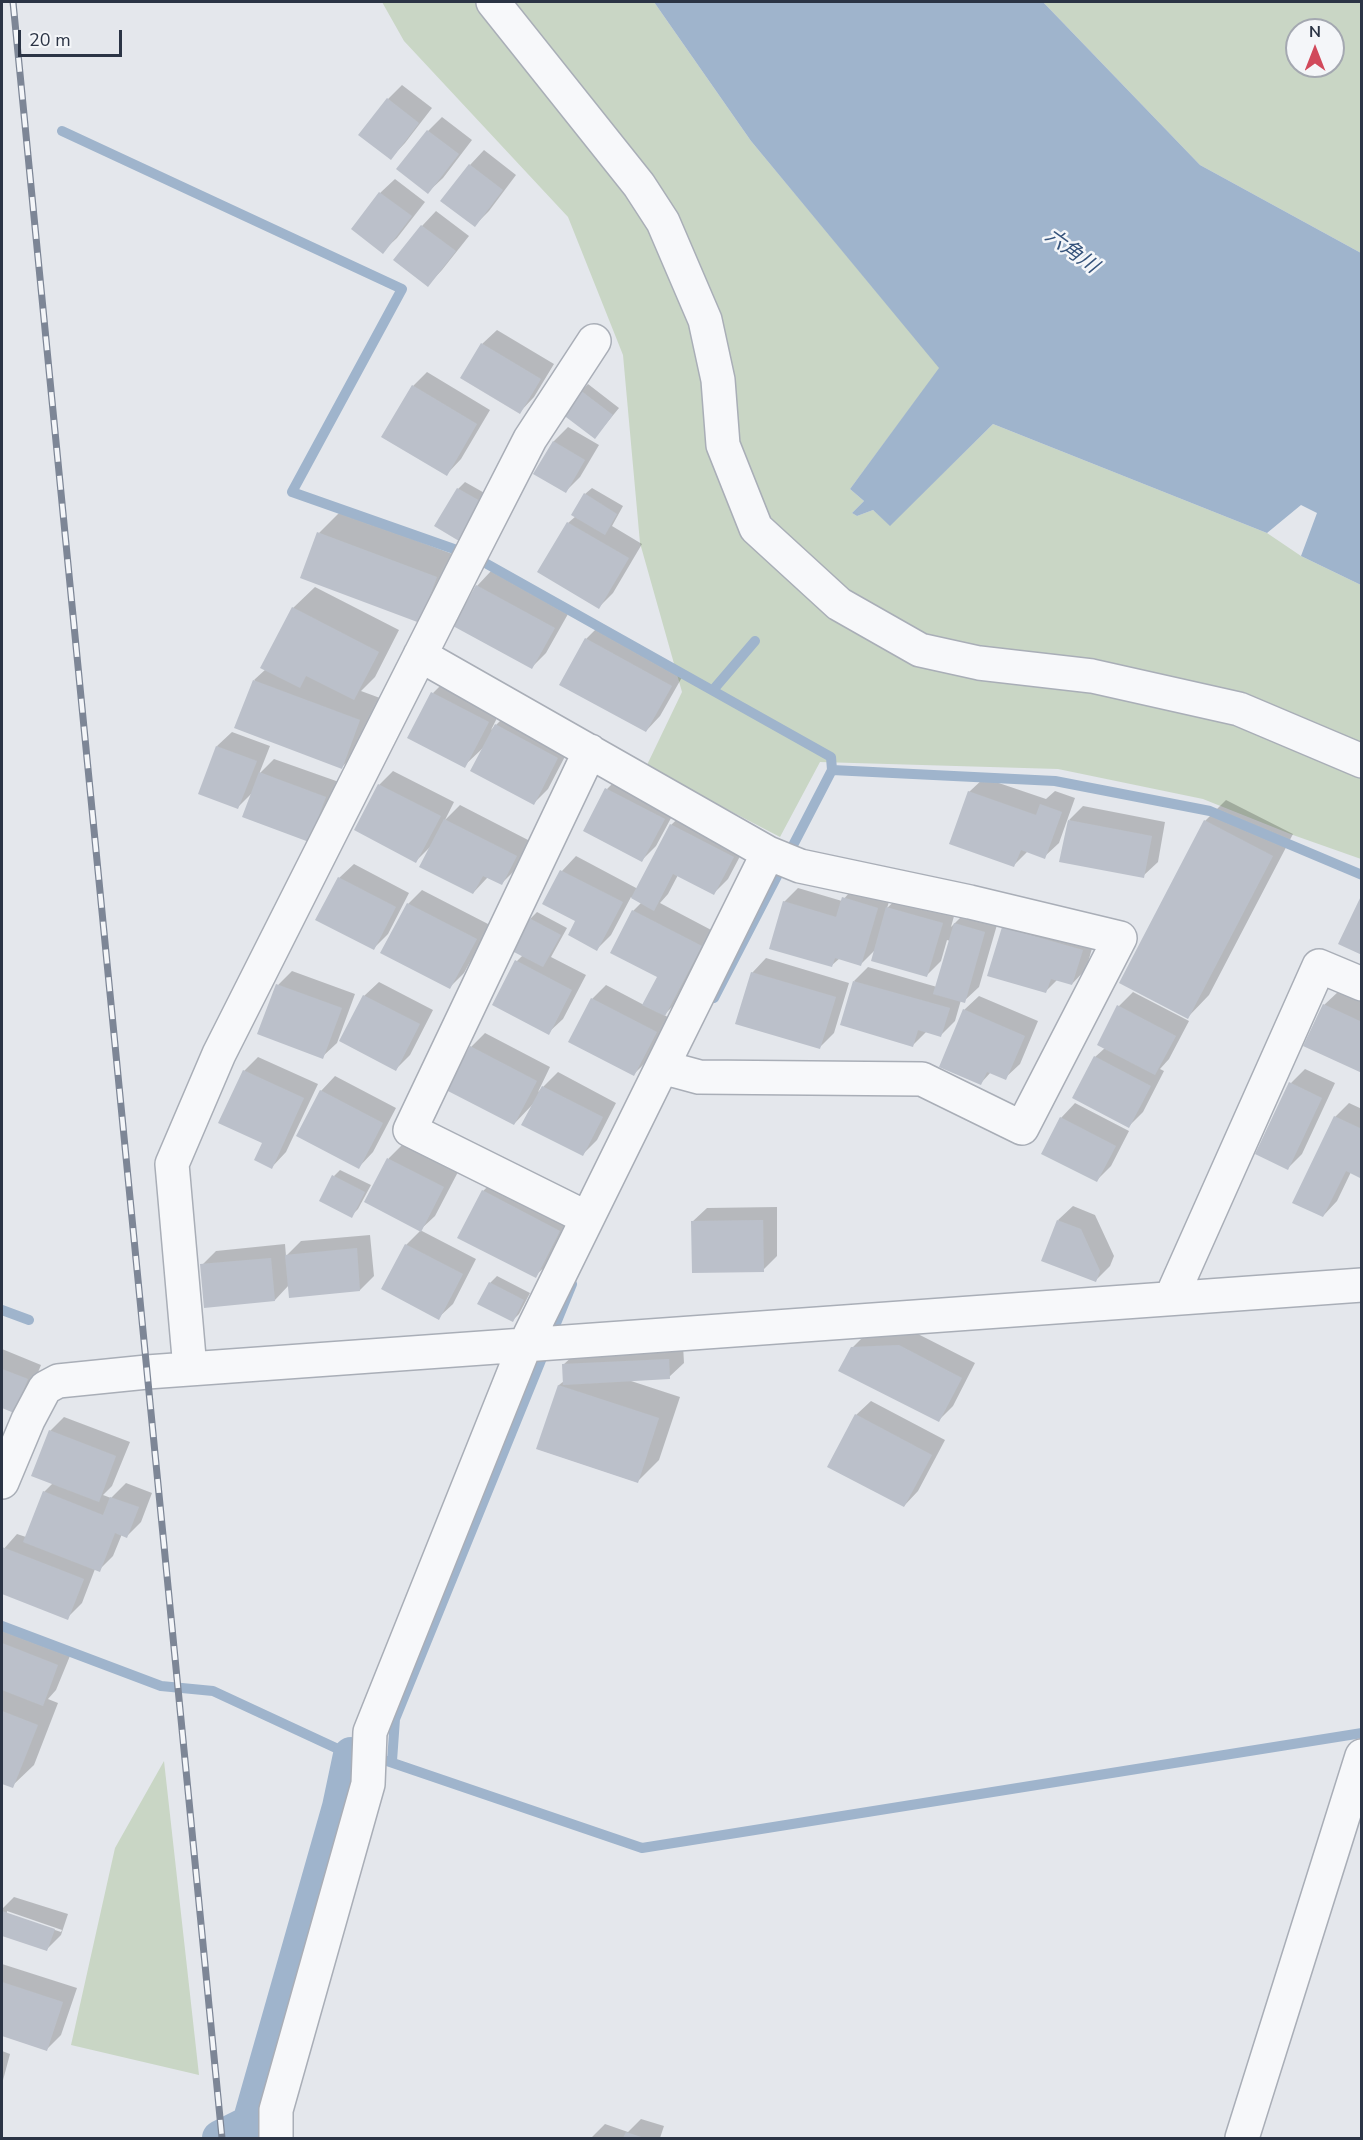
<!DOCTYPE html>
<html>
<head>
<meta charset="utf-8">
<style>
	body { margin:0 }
	#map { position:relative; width:1363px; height:2140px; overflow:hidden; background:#e4e7ec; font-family:"Nunito Sans",sans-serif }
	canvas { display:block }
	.frame { position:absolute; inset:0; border:3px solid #2b3445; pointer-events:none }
	.north { position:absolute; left:1285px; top:18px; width:60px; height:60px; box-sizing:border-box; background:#f4f6f9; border:2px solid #a4a8b1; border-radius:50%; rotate:0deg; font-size:16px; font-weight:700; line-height:24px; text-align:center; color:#2b3445 }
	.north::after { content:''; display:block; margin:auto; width:21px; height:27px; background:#d1495b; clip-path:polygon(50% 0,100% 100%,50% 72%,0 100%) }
	.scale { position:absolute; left:18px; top:30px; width:104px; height:27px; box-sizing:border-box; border:3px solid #2b3445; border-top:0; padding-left:8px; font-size:18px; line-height:21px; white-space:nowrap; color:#2b3445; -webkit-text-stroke:4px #f4f6f9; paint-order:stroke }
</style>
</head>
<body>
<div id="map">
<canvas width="1363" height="2140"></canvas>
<div class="frame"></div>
<div class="north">N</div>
<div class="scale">20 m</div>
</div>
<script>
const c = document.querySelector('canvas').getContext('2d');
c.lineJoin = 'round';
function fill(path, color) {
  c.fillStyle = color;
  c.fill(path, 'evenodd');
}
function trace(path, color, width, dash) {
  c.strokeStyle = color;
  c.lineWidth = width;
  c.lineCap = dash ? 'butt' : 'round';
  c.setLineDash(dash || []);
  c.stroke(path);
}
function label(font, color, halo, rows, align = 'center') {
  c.font = font + ' "Nunito Sans","Noto Sans JP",sans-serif';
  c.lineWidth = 5;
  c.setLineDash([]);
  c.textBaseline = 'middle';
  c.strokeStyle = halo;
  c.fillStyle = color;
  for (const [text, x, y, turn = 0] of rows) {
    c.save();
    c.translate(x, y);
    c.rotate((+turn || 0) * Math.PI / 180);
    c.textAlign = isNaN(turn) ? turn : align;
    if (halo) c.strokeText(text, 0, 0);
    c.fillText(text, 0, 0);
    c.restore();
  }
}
fill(new Path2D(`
	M382,2H654L751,141L940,368L850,489L864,501L852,513L857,516L873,510L890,525L993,424L1267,533L1301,556L1361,585V859L1293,835L1203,799L1058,769L820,762L780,837L646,767L682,692L640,543L623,355L568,217L404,41Z
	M1043,2H1361V253L1200,165ZM1297,30H1333V66H1297Z
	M164,1761L199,2075L71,2045L115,1848Z`), '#c9d6c5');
fill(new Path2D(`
	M654,2H1043L1200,165L1361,253V585L1301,556L1317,513L1301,505L1267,533L993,424L890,526L873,510L857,516L852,513L864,501L850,489L939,368L751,141Z`), '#9fb4cc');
fill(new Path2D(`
	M402,85L432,108L405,143L391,158L388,99Z
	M442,117L472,140L443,178L428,192L398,169L428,131Z
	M484,150L516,175L489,211L475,225L470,165Z
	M395,179L425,202L397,238L382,252L353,229L380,193Z
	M436,211L469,236L442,270L428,285L395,260L422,226Z
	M497,330L554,364L534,397L520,412L482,344Z
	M427,372L490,410L461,459L447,474L413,386Z
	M588,384L619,408L601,430L581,391Z
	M568,427L599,445L580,477L565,492L535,473L554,441Z
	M465,482L488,495L465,532L436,526L458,489Z
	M592,488L623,506L612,526L642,544L613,593L599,607L568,523L576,516L585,494Z
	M340,512L458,556L419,621L319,533Z
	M491,571L568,614L546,653L532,667L477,586Z
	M315,587L399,630L375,677L361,691L380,698L363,746L342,767L254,680L266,669L293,608Z
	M600,625L685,672L660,716L646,731L586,639Z
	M447,679L502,708L491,730L510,711L572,743L548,789L534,803L484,747L464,766L433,693Z
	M232,732L270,746L259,774L274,759L339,782L308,840L253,792L238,807L217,746Z
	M393,771L454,802L445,820L460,805L530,841L516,869L502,883L488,877L473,893L431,846L416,861L379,785Z
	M621,775L678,805L656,846L642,860L607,789Z
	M984,778L1046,799L1055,791L1075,798L1059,843L1044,857L1028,851L1014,865L969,792Z
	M1226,800L1293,834L1209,995L1188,1017L1205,821Z
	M1083,806L1165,822L1158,862L1143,876L1069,820Z
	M686,811L747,843L728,879L714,893L678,875L668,894L660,903L715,932L679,1000L664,1015L670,1018L648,1060L634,1074L592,999L606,985L644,1005L659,977L633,911L642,902L631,897L611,935L597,949L577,920L545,903L562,871L576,856L638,889L671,825Z
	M354,864L409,893L388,934L374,948L339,878Z
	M857,884L892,893L887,908L902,894L956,909L951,927L969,909L999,918L979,987L964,1001L961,1000L955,1021L941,1035L927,1031L913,1045L854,981L868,967L937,987L950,941L947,940L941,961L927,975L876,949L861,964L840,958L831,966L784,902L798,888L842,901Z
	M422,890L490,925L464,973L450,987L408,904Z
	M537,912L567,928L551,957L586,975L563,1019L548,1033L494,1005L517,961L523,955L530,919Z
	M1018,913L1096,935L1086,969L1072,984L1058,979L1046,991L1003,927Z
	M766,958L849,983L834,1033L820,1047L752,973Z
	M292,971L355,994L337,1043L322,1057L278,985Z
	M379,982L433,1010L410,1055L396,1069L364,996Z
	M1339,991L1362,1002V1071L1324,1005Z
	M1133,992L1189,1021L1169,1059L1160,1069L1164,1071L1143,1112L1129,1126L1095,1057L1105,1048L1119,1006Z
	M979,996L1038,1021L1020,1064L1005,1078L991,1072L981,1083L964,1010Z
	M485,1033L550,1067L538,1092L558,1072L616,1103L597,1140L582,1155L533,1104L514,1124L471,1047Z
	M258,1057L318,1084L286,1152L272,1167L244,1071Z
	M1305,1069L1335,1083L1302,1154L1288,1168L1291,1083Z
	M335,1076L396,1108L373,1152L359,1167L321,1091Z
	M1075,1103L1129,1131L1111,1166L1097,1180L1061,1118Z
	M1349,1103L1362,1109V1177L1351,1172L1337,1201L1323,1216L1335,1117Z
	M403,1144L458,1172L435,1216L420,1230L476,1259L453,1304L438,1318L406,1245L421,1230L366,1201L389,1158Z
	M340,1170L371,1185L358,1209L351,1216L334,1176Z
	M498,1177L574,1217L550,1262L535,1276L483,1191Z
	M1073,1206L1095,1215L1114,1256L1110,1266L1095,1281L1058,1220Z
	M777,1207V1256L763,1270L692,1222L707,1208Z
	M370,1235L374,1276L360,1290L289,1285L275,1300L202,1265L216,1251L285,1244L286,1256L301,1241Z
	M497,1276L530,1293L519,1314L512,1321L490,1283Z
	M914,1332L975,1363L953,1406L938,1421L852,1348L867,1333Z
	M683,1345L684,1363L669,1377L628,1380L680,1397L659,1460L637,1482L538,1449L559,1385L564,1381L563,1365L578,1351Z
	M2,1349L41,1365L28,1397L14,1412L2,1407Z
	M871,1401L945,1440L918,1491L904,1506L856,1415Z
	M64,1417L130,1442L112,1486L103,1495L111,1498L126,1483L152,1493L141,1522L127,1536L122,1534L113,1556L99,1570L95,1569L82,1603L67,1618L2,1592V1551L17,1534L26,1537L44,1492L53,1483L50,1431Z
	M6,1626L72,1651L56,1690L48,1699L58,1703L34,1765L12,1786L2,1782V1630Z
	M14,1897L68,1914L61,1935L47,1949L2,1935V1909ZM7,1911L62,1930L61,1932L7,1914Z
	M2,1964L77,1988L61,2035L47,2049L2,2035Z
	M2,2051L10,2054L2,2084Z
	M641,2119L664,2126L660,2138H591L605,2124L628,2132Z`), '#0003');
trace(new Path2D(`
	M62,131L402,289L292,492L471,555L831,757L832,770L714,998
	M713,690L755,641
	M832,770L1055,781L1210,811L1362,875
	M2,1310L29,1320
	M2,1626L161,1686L213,1691L351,1755L366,1757
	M387,1761L642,1848L1362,1733
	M392,1761L395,1719L572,1284`), '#9fb4cc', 10);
trace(new Path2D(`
	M220,2138L250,2123L340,1807L351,1755`), '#9fb4cc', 36);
fill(new Path2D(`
	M387,98L419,123L391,160L358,135Z
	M427,130L459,154L428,194L396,169Z
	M469,164L503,190L475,227L440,201Z
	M379,192L412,216L383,254L351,229Z
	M421,225L456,251L428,287L393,260Z
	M481,343L541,379L520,414L460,378Z
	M412,385L477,424L447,476L381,437Z
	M580,390L613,415L595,439L562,414Z
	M553,441L585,460L566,493L533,474Z
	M457,488L482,502L459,541L434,526Z
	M584,493L617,514L605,535L571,515Z
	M567,522L629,558L599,609L537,572Z
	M317,532L437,577L420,623L300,578Z
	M476,585L555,628L532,669L453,626Z
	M292,607L379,652L354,700L306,676L300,688L260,668Z
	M585,638L672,686L646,732L559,685Z
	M253,680L360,720L342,769L234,728Z
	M431,692L489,722L465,768L407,738Z
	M495,724L558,758L534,805L470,771Z
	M216,746L257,761L238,809L198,794Z
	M259,772L326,797L309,842L242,817Z
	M378,784L441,816L416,863L354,830Z
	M605,788L665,819L642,862L583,831Z
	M968,791L1036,815L1040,804L1062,812L1045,859L1021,850L1014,867L949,844Z
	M444,819L517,856L502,885L483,876L473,894L419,867Z
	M1068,820L1152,836L1144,878L1059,862Z
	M1204,820L1273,856L1188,1019L1119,983Z
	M670,824L734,857L714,895L673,874L654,911L631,898Z
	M560,870L623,902L597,951L568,935L575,921L542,904Z
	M338,877L396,907L374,950L315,920Z
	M1362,894V955L1338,944Z
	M842,897L878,908L861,966L835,958L832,967L769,949L783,901L836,917Z
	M407,903L477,939L450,989L380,953Z
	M886,907L943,923L927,977L871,961Z
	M632,910L702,946L665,1016L642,1005L657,977L610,953Z
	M529,918L561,935L543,967L512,951Z
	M954,923L985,932L965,1003L933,994Z
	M1002,927L1083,950L1072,985L1051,979L1046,993L987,976Z
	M515,960L572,990L549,1035L492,1005Z
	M751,972L836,997L820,1049L735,1024Z
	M853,981L950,1008L941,1037L918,1030L913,1047L840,1025Z
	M276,984L342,1008L323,1059L257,1034Z
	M363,995L420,1024L396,1071L339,1041Z
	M591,998L657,1032L634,1076L568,1042Z
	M1323,1004L1362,1022V1073L1303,1046Z
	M1117,1005L1176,1036L1155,1075L1097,1045Z
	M963,1009L1025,1036L1006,1080L987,1072L981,1085L939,1067Z
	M470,1046L537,1081L514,1125L446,1090Z
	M1094,1056L1151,1086L1129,1128L1072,1098Z
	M243,1070L304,1098L272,1169L254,1160L262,1143L218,1123Z
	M1289,1082L1322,1098L1288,1170L1255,1154Z
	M542,1086L603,1117L583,1156L521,1125Z
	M320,1090L383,1123L359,1169L296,1136Z
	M1334,1116L1362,1129V1179L1346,1171L1323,1217L1292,1203Z
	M1060,1117L1116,1146L1097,1182L1041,1154Z
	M387,1158L444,1187L421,1232L364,1202Z
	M332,1175L365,1192L352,1218L319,1201Z
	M482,1190L560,1231L536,1278L457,1238Z
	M763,1220L764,1272L692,1273L691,1221Z
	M1057,1220L1081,1229L1100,1271L1096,1282L1041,1261Z
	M405,1244L463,1274L439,1320L381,1289Z
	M357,1248L360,1291L289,1298L285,1255Z
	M271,1258L275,1301L204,1308L200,1264Z
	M489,1282L524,1300L513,1322L477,1304Z
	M899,1345L962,1378L939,1422L838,1371L851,1347Z
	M669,1359L670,1379L563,1385L562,1364Z
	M2,1369L28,1379L14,1413L2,1408Z
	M558,1385L659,1418L638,1483L536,1449Z
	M855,1414L932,1455L904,1507L827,1467Z
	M49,1430L116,1456L99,1502L31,1476Z
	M43,1491L103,1515L110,1497L139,1507L127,1538L115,1533L100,1572L23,1542Z
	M2,1547L84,1579L68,1620L2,1594Z
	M2,1643L58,1665L43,1706L2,1690Z
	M2,1711L38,1725L13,1788L2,1784Z
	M2,1911L55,1929L47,1951L2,1936Z
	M2,1982L63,2002L47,2051L2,2036Z
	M626,2132L644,2138H623Z`), '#bbc0ca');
const minor = new Path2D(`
	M493,2L639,185L663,222L705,320L718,380L723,445L756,528L839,604L920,650L979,663L1092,676L1239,709L1362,761
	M662,1067L768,853
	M587,1218L410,1130L590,751
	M1171,1298L1319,966L1362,984
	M190,1369L172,1164L219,1054L464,568L530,439L594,341
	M2,1482L28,1420L45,1388L58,1381L147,1372L1362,1285
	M276,2138V2110L368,1784L370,1732L525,1345L662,1067L699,1077L922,1079L1022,1128L1120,938L970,902L800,866L768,853L420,655
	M1242,2138L1362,1756`);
trace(minor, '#a9aeb7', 36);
trace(minor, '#f7f8fa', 33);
const rail = new Path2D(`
	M13,2L222,2138`);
trace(rail, '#7d8696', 7);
trace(rail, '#f4f6f9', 4.5, [14]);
label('italic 20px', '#34527a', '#f4f6f9', [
	["六角川",1071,252,36]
]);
</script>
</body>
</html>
